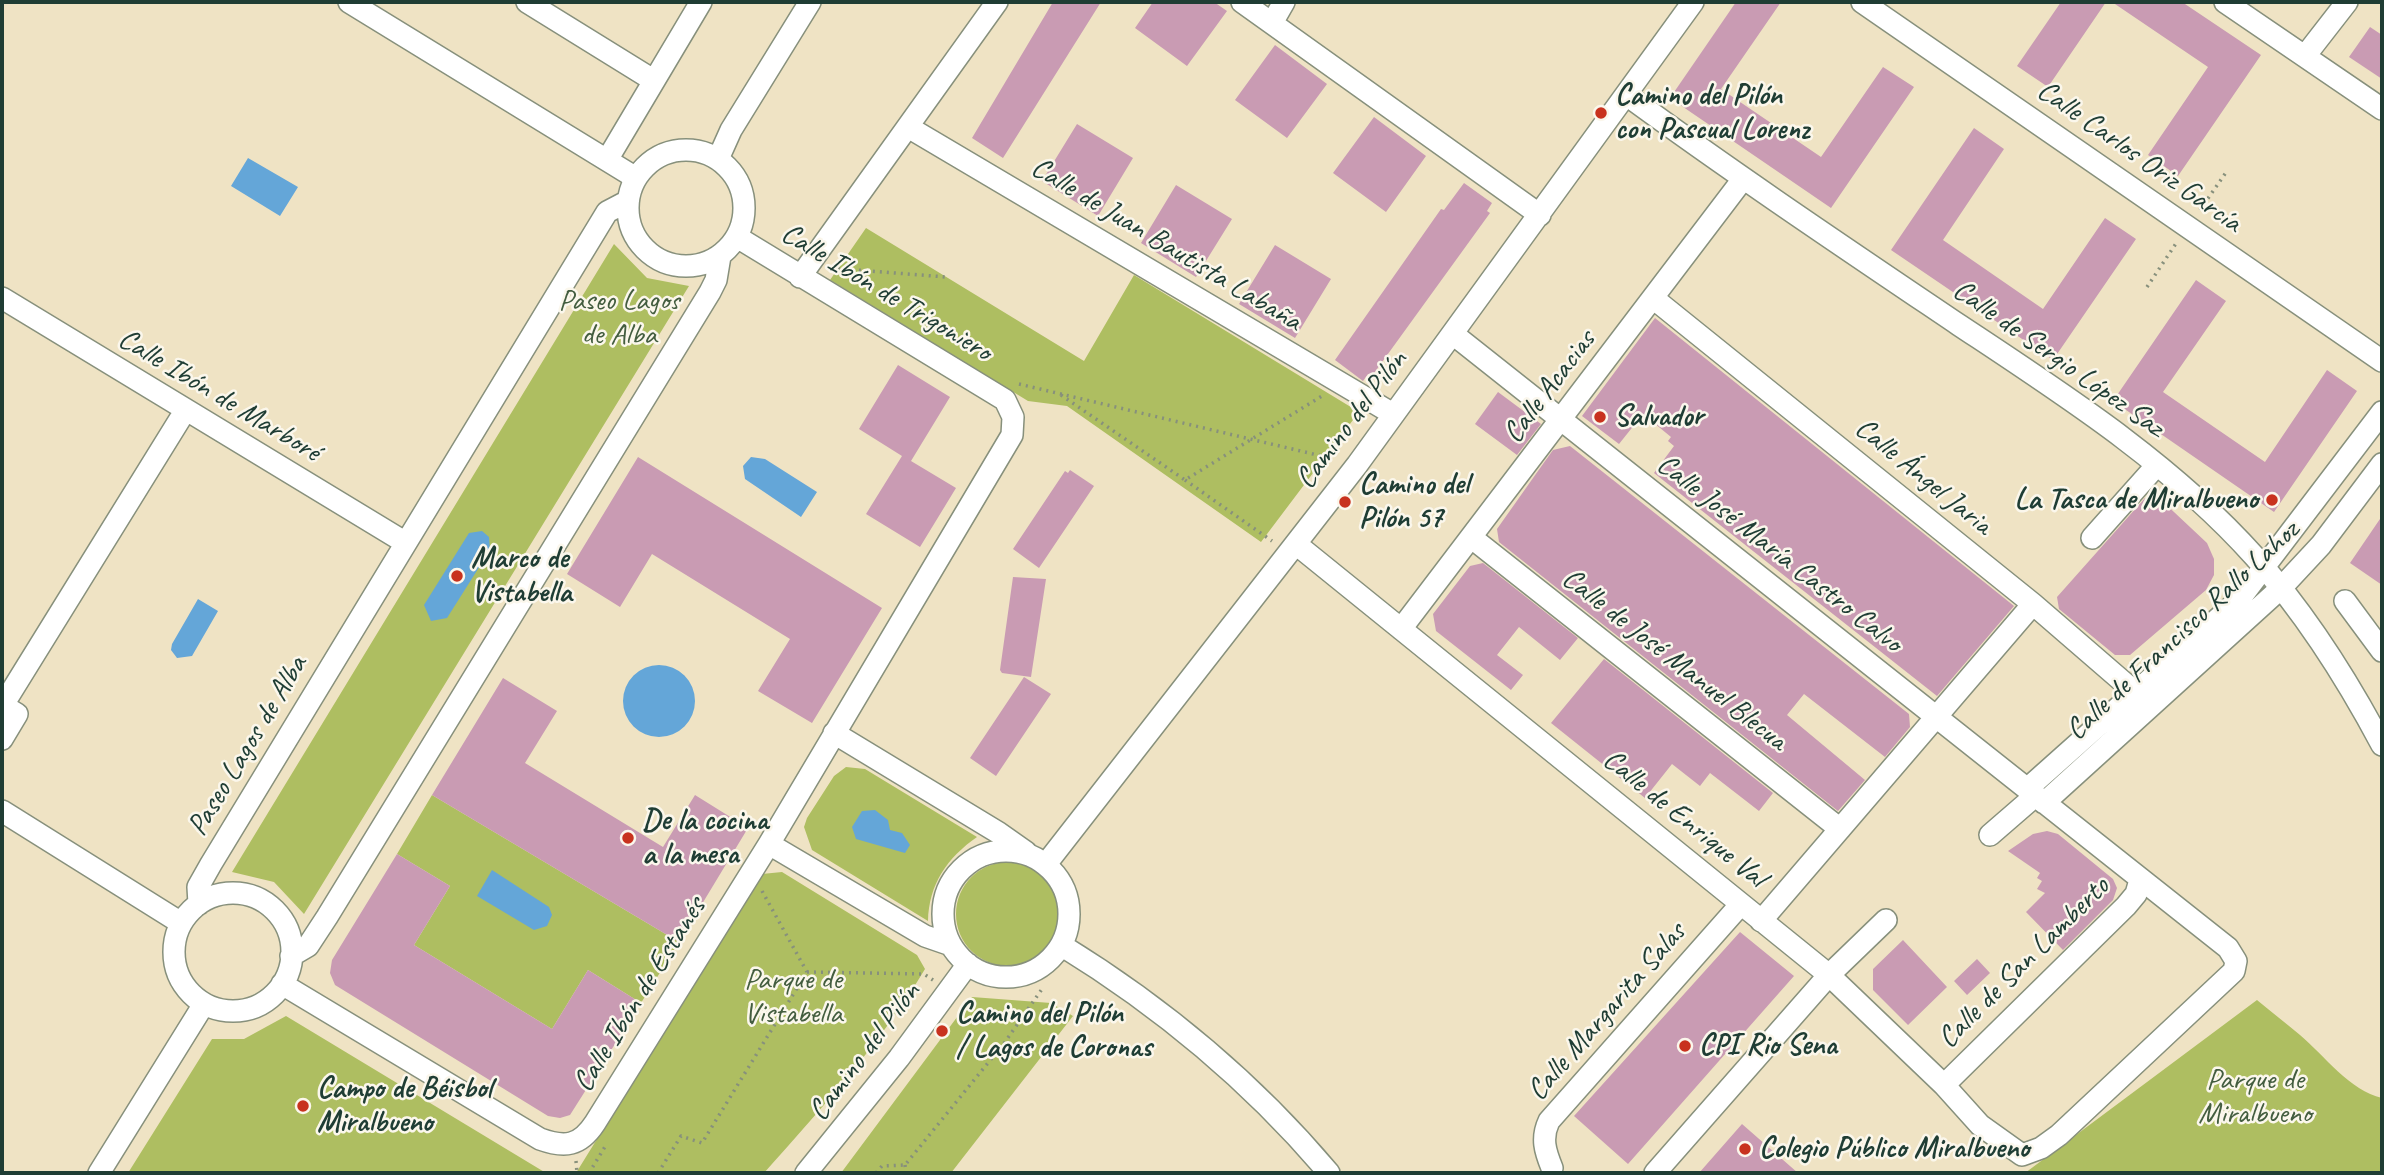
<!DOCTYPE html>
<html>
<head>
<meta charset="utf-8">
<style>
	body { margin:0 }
	#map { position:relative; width:2384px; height:1175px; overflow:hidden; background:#efe3c4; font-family:Caveat,sans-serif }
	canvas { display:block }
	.frame { position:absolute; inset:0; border:4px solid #1f3d34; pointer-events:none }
</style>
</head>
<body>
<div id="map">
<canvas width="2384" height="1175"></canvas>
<div class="frame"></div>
</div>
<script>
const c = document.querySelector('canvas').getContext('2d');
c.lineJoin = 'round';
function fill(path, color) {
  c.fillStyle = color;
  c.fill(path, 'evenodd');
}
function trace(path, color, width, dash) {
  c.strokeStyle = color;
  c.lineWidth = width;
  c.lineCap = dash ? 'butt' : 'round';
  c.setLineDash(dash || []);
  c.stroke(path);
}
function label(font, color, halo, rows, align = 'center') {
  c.font = font + ' Caveat,sans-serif';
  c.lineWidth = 5;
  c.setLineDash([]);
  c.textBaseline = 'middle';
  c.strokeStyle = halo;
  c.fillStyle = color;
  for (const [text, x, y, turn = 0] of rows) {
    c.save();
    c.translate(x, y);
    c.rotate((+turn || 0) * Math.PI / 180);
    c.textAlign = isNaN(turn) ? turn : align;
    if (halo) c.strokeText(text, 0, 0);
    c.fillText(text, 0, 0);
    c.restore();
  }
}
fill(new Path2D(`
	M866,228L1084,361L1134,275L1359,412L1261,542L1067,406L1028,401L830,280Z
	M614,244L647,278L689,286L304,914L274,882L232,872Z
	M846,767L865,769L977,837C947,858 929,884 928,921L812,850L804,827L807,818L834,776Z
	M432,795L679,942L641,1003L588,970L552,1029L414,945L450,886L397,854Z
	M956 914a52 52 0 1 1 104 0a52 52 0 1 1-104 0Z
	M782,872L917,955L925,969C881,1043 821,1109 764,1173H576L754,885L762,874Z
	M972,997L1051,1003L1073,1016L951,1173H841Z
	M2257,1000C2271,1012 2286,1023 2300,1035C2324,1055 2350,1091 2382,1098V1173H2025Z
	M286,1016L546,1173H128L212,1039H244Z`), '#aebe61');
fill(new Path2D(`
	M248,158L298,187L280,216L231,186Z
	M751,457L765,459L817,492L801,517L745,479L743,466Z
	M482,531L489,537L490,550L447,618L431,621L424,605L469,533Z
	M198,599L218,611L192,656L177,658L171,650L172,644Z
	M623 701a36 36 0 1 1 72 0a36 36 0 1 1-72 0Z
	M875,810L888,820L890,830L902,833L910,845L905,853L856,839L852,827L862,811Z
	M492,870L549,907L552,915L547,926L534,930L477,896Z`), '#64a6d8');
fill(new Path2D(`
	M1053,2H1101L1003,158L972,138Z
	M1153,2H1214L1227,11L1187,66L1135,28Z
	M1736,2H1781L1721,89L1821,157L1883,67L1914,87L1831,208L1670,98Z
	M2061,2H2106L2048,87L2017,66Z
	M2112,2H2182L2261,55L2178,176L2148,155L2208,67Z
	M2370,27L2382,35V79L2349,57Z
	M1275,45L1327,84L1287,138L1235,100Z
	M1374,117L1426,156L1386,212L1333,173Z
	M1077,124L1133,158L1098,216L1042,181Z
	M1974,128L2004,149L1943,240L2043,309L2105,218L2136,239L2053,360L1891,250Z
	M1464,183L1492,203L1487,211L1490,213L1372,376L1368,374L1363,381L1335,360L1441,209L1444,210Z
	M1176,185L1232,219L1196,277L1141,243Z
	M1275,245L1331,279L1295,338L1239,304Z
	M2196,280L2226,301L2163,392L2265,462L2327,370L2357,391L2274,512L2113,401Z
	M1655,318L2014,606L1937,696L1654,473L1674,446L1668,441L1671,437L1643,414L1619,444L1582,416Z
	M898,365L950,397L911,461L956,488L920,547L866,514L902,456L859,429Z
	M1498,392L1541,424L1517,455L1475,424Z
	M1570,446L1909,714L1910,727L1885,757L1804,694L1787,715L1865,780L1838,811L1499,542L1497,529L1538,471L1553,450Z
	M638,457L882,608L812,723L758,691L790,639L652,554L620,607L567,574Z
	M1070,470L1094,486L1039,568L1013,549L1065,471L1068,473Z
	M2158,497L2207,543L2214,559V575L2206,590L2130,655H2115L2059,609L2057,597L2145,498Z
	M2382,516V585L2350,563Z
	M1483,563L1578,638L1560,660L1519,627L1497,655L1523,675L1511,690L1436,631L1433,614L1470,566Z
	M1013,577L1046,579L1031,677L1002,673L1000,670Z
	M1604,659L1773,793L1759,811L1710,773L1700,786L1672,764L1645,798L1551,723Z
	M1024,677L1051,694L996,776L970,758Z
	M503,678L557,711L525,763L663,847L695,795L748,828L679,942L432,795Z
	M2047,831L2058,834L2113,879L2117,888L2113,900L2063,950L2026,912L2045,893L2037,889L2042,881L2037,878L2040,873L2008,851L2033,834Z
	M397,854L450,886L414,945L552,1029L588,970L641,1003L570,1115L560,1118L548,1116L335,985L330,973L332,960Z
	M1740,932L1794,976L1628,1164L1574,1116Z
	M1903,940L1947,987L1908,1025L1873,990V969Z
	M1977,959L1990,973L1967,995L1954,981Z
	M1742,1124L1798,1173H1699Z`), '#c99bb3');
const minor = new Path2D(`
	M349,2L636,178
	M527,2L653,80
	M1242,2L1540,215
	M1862,2L2382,361
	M2225,2L2382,109
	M1272,23L1284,2
	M2305,56L2347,2
	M1628,96C1736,175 1848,250 1959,325C2063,394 2171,463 2255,557C2305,613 2347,679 2382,745
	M908,127L1393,414
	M628 208a58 58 0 1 1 116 0a58 58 0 1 1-116 0Z
	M718,159L731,130L810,2
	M607,160L701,2
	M800,277L997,2
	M2,298L406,543
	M1653,298L2033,604L2151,706
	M1472,538L1840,829
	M2092,538L2157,465
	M1296,544L1829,975L1944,1085L1980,1125L2022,1155L2041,1148L2059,1135L2234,971L2236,961L2228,948L1453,334
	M2345,601L2382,651
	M1401,629L1743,179
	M2,705L17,714L2,739
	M3,705L185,411
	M834,733L999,833L1026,852
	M2027,789L2239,600L2382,412
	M2044,803L2281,588L2321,545L2382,464
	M2,811L181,923
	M1990,835L2035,796
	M769,844L925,936L951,945
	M943 914a63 63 0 1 1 126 0a63 63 0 1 1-126 0Z
	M1046,864L1357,465L1693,2
	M174 952a59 59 0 1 1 118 0a59 59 0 1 1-118 0Z
	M199,904L198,887L211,864L607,212L628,201
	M1761,921L2033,604
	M1061,945C1162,1007 1253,1083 1329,1173
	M291,956L308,946L327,917L710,292L716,280L720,256
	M282,984L540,1139C565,1148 580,1146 595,1123L769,844L1012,435L1013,417L1005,400L737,237
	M1944,1085L2126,906L2136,894L2140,880
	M1552,1168C1545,1151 1541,1138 1549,1121L1741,904
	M99,1173L204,1004
	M806,1173L899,1058L968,964
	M1655,1173L1829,975L1886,920`);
trace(minor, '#87907c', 24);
trace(new Path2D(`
	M2200,210L2227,171
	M831,268L946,277
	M2147,287L2177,242
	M1019,384L1330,458
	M1061,395L1185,480L1322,396
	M1185,480L1272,541
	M807,972L924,974L933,980
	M576,1161L577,1173
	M905,1165L906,1173
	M589,1173L606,1145
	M658,1173L681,1136L702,1143L807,972L762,891
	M876,1173L882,1166L905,1165L1005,1042L1042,989`), '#87907c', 3.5, [2, 5]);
trace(minor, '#fff', 21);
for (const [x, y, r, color] of [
	[1601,113,7,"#c8321e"],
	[1600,417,7,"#c8321e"],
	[2272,500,7,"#c8321e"],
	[1345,502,7,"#c8321e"],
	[457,576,7,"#c8321e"],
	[628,838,7,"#c8321e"],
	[942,1031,7,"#c8321e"],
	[1685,1046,7,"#c8321e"],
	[303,1106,7,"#c8321e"],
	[1745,1149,7,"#c8321e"]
]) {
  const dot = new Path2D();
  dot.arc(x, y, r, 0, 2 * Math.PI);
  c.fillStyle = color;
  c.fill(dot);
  trace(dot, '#fbf7ec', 2.5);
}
label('bold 30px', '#1f3d34', '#fbf7ec', [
	["Camino del Pilón",1615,96],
	["con Pascual Lorenz",1615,130],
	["Salvador",1614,417],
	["Camino del",1359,485],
	["Pilón 57",1359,519],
	["La Tasca de Miralbueno",2258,500,"right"],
	["Marco de",471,559],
	["Vistabella",471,593],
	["De la cocina",642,821],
	["a la mesa",642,855],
	["Camino del Pilón",956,1014],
	["/ Lagos de Coronas",956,1048],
	["CPI Rio Sena",1699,1046],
	["Campo de Béisbol",317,1089],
	["Miralbueno",317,1123],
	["Colegio Público Miralbueno",1759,1149]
], 'left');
label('30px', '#1f3d34', '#fbf7ec', [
	["Calle Carlos Oriz García",2139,157,35],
	["Calle de Juan Bautista Labaña",1166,245,31],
	["Calle Ibón de Trigoniero",886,293,31],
	["Calle de Sergio López Saz",2058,359,35],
	["Calle Acacias",1550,387,-53],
	["Calle Ibón de Marboré",219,396,31],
	["Camino del Pilón",1352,420,-53],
	["Calle Ángel Jaria",1923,477,39],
	["Calle José María Castro Calvo",1779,554,38],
	["Calle de Francisco Rallo Lahoz",2183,631,-43],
	["Calle de José Manuel Blecua",1674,660,38],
	["Paseo Lagos de Alba",248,746,-59],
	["Calle de Enrique Val",1684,819,39],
	["Calle de San Lamberto",2024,963,-45],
	["Calle Ibón de Estanés",640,995,-58],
	["Calle Margarita Salas",1607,1012,-49],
	["Camino del Pilón",865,1052,-53]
]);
label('30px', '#435d3f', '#fbf7ec', [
	["Paseo Lagos",619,301],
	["de Alba",619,335],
	["Parque de",793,980],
	["Vistabella",793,1014],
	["Parque de",2255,1080],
	["Miralbueno",2255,1114]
]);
</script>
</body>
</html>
